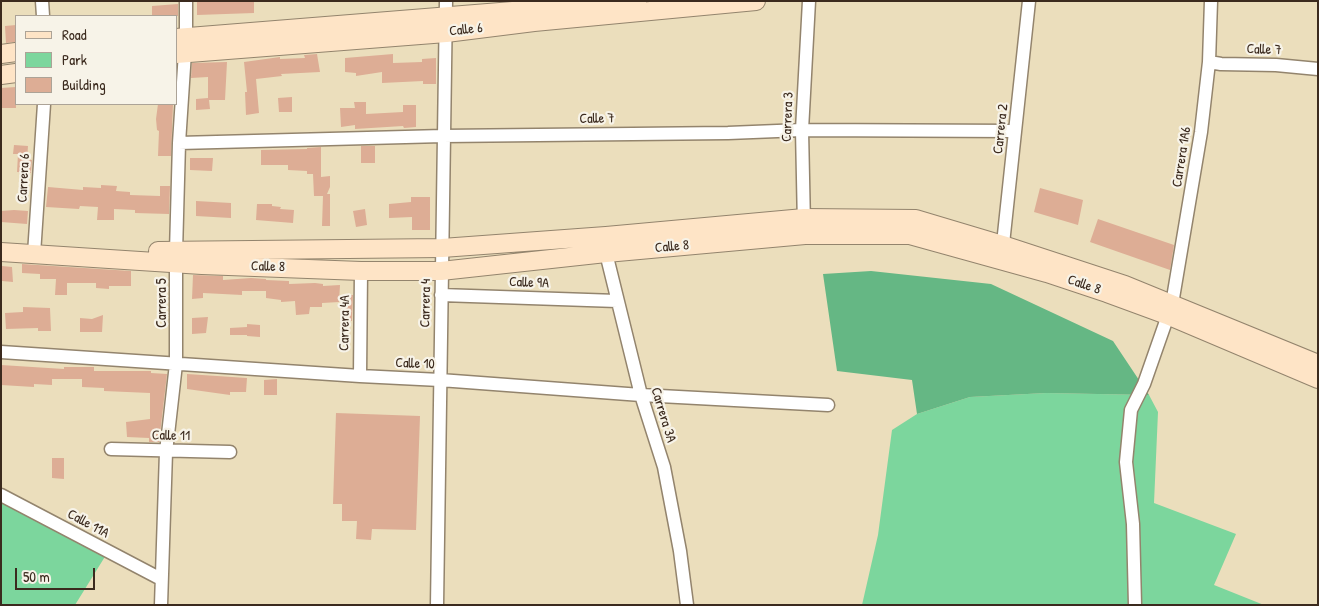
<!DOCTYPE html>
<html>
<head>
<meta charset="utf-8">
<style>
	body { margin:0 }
	#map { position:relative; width:1319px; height:606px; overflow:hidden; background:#ebdebc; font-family:"Patrick Hand",sans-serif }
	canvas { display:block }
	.frame { position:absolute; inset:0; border:2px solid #3b2a1e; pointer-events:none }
	.legend { position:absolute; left:15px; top:15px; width:162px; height:90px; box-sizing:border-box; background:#f7f3e8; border:1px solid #aca397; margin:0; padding:6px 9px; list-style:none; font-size:15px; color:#3b2a1e }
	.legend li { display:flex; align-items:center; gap:10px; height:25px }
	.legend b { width:25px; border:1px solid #aca397 }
	.scale { position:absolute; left:15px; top:568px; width:80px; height:22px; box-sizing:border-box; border:2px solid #3b2a1e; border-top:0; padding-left:6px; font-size:15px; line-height:18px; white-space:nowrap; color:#3b2a1e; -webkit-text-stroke:4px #f7f3e8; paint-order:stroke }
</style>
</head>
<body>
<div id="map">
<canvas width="1319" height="606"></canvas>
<div class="frame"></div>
<ul class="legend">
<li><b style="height:6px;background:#fee4c6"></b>Road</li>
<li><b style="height:14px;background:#7cd69d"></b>Park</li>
<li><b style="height:14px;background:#ddad95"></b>Building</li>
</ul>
<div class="scale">50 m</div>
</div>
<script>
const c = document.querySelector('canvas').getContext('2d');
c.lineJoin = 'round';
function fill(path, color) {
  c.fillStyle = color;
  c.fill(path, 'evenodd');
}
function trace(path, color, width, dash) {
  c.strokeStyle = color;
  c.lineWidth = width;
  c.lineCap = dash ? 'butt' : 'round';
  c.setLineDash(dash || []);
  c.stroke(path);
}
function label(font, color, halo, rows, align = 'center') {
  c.font = font + ' "Patrick Hand",sans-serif';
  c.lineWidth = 4.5;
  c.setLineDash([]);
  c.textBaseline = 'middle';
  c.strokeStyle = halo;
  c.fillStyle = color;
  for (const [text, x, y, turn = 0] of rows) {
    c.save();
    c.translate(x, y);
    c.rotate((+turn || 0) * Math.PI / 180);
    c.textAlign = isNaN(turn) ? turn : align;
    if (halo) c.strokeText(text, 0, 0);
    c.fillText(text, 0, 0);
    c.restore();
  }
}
fill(new Path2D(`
	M1046,393L1149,395L1158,412L1154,503L1236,534L1214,585L1264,605H862L878,535L892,430L917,414L970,397Z
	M1,494L106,555L75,605H1Z`), '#7cd69d');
fill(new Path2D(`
	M871,271L991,284L1113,341L1149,395L1046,393L970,397L917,414L912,380L837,371L823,274Z`), '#65b784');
fill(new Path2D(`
	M197,1H254V13L197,15Z
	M178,4V16H152V6Z
	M16,25V42L6,43L5,26Z
	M317,54L320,72L281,74L282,76L256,79L259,113L246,115L245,92H247L244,62L280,57V59L305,58L304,55Z
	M393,54V63L422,62V59L436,58V84H423V81L382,83V72L356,76V73L345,72V58Z
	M227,62L225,100H209L210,109L196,110V99L208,98V77L191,78L192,63Z
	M16,87V108H1V88Z
	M292,97V112H279L278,98Z
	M354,102H366V114L403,112V105H416V127L404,128L403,126L355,129V125L341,127L340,108H355Z
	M158,104H173L171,156H158L159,131L157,130L156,119Z
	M14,145L28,146L27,159L32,160L31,173L17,172L18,154H13Z
	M361,146H375V163H361Z
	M321,147V177L330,176V187L327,194H330V226H322L323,196H314L313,174H307V171L288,170V165H261V150L307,149V148Z
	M190,158H213L212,171L190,170Z
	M101,185L117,186L116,191L130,192V195L160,196V186H170L169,214L135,213V210L114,209V220H97L98,207L80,206L79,209L46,207L48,187L83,190V187L101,188Z
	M1040,188L1083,200L1078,225L1034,212Z
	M411,197H430V230H412V217L389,218V204L411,202Z
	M196,201L231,203V218L196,216Z
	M257,204H272V206L281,207L280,209L294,210L293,223L256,220Z
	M365,209L367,225L356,227L353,211Z
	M14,210L28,211L27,224L1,222V211Z
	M1098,219L1174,245L1170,270L1090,242Z
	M22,264L131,271V286H109V289L96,288V283H67V295H55L56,279H40V274L22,273Z
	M2,266L12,267L13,282L2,281Z
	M193,275L223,276V280L251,278L266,279V280L289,281V284L315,283L323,284V286L340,285L339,302L322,303V307H310L309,314L296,315L295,301L281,302V300L266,298V291H242V295L203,293V298L192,299Z
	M341,295H353L352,321H341Z
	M23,307L50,308L51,331H38V328L6,329L5,313L23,312Z
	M103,315L102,332H80V318L92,319Z
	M208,317L206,333L192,334V318Z
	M247,324L260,325V337L247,336V335H230V328L247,327Z
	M1,365L64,369V367H94V371H151V373L167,374L159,442H149V438L127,437L126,422L150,419V393L104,391V388L82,387V379H52V385L34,384V387L1,385Z
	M187,374L247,378L246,392H230V395L187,389Z
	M277,379V395H264V380Z
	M336,413L420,416L416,530L372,529L371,540L356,539L357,521H342V504H333Z
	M52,458H64V479L52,478Z`), '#ddad95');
const street = new Path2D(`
	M42,1L43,16
	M1209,62L1221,64L1276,65L1318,69
	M179,143L443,136L728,133L802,130L1015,131
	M804,226L802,130L809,1
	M606,246V253L641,395L664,467L680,551L687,605
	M1002,253L1029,1
	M34,254L44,104
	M441,295L617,301
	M1,352L360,376L440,380L641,395L828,405
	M360,376L361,271
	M111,449L230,452
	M1,495L161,579
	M161,605L166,452L176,364V252L179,143L186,37V1
	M437,605L446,1
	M1135,605L1133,524L1126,462L1131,410L1144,384L1172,304L1201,132L1209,62L1211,1`);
const secondary = new Path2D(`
	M176,38L637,1
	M1,54L16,52
	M176,54L446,33L534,22L756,1
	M1,75L16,73
	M158,251L442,248L606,236L804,218L916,219L1003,245L1125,285L1318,364
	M1,252L202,265L361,271H441L606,253L805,235H910L1047,273L1107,293L1167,315L1318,379`);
trace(street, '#93846d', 15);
trace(secondary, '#93846d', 20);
trace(street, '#fff', 12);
trace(secondary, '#fee4c6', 18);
label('14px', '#3b2a1e', '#f7f3e8', [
	["Calle 6",466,30,-6],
	["Calle 7",1264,50,2],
	["Carrera 3",788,117,-88],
	["Calle 7",597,119,-1],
	["Carrera 2",1001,129,-84],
	["Carrera 1A6",1182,157,-81],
	["Carrera 6",24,178,-87],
	["Calle 8",672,247,-5],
	["Calle 8",268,267,2],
	["Calle 9A",529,283,2],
	["Calle 8",1084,285,19],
	["Carrera 5",162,303,-90],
	["Carrera 4",426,303,-89],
	["Carrera 4A",345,323,-89],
	["Calle 10",415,364,2],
	["Carrera 3A",663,415,73],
	["Calle 11",171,436,1],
	["Calle 11A",88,524,28]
]);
</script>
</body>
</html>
